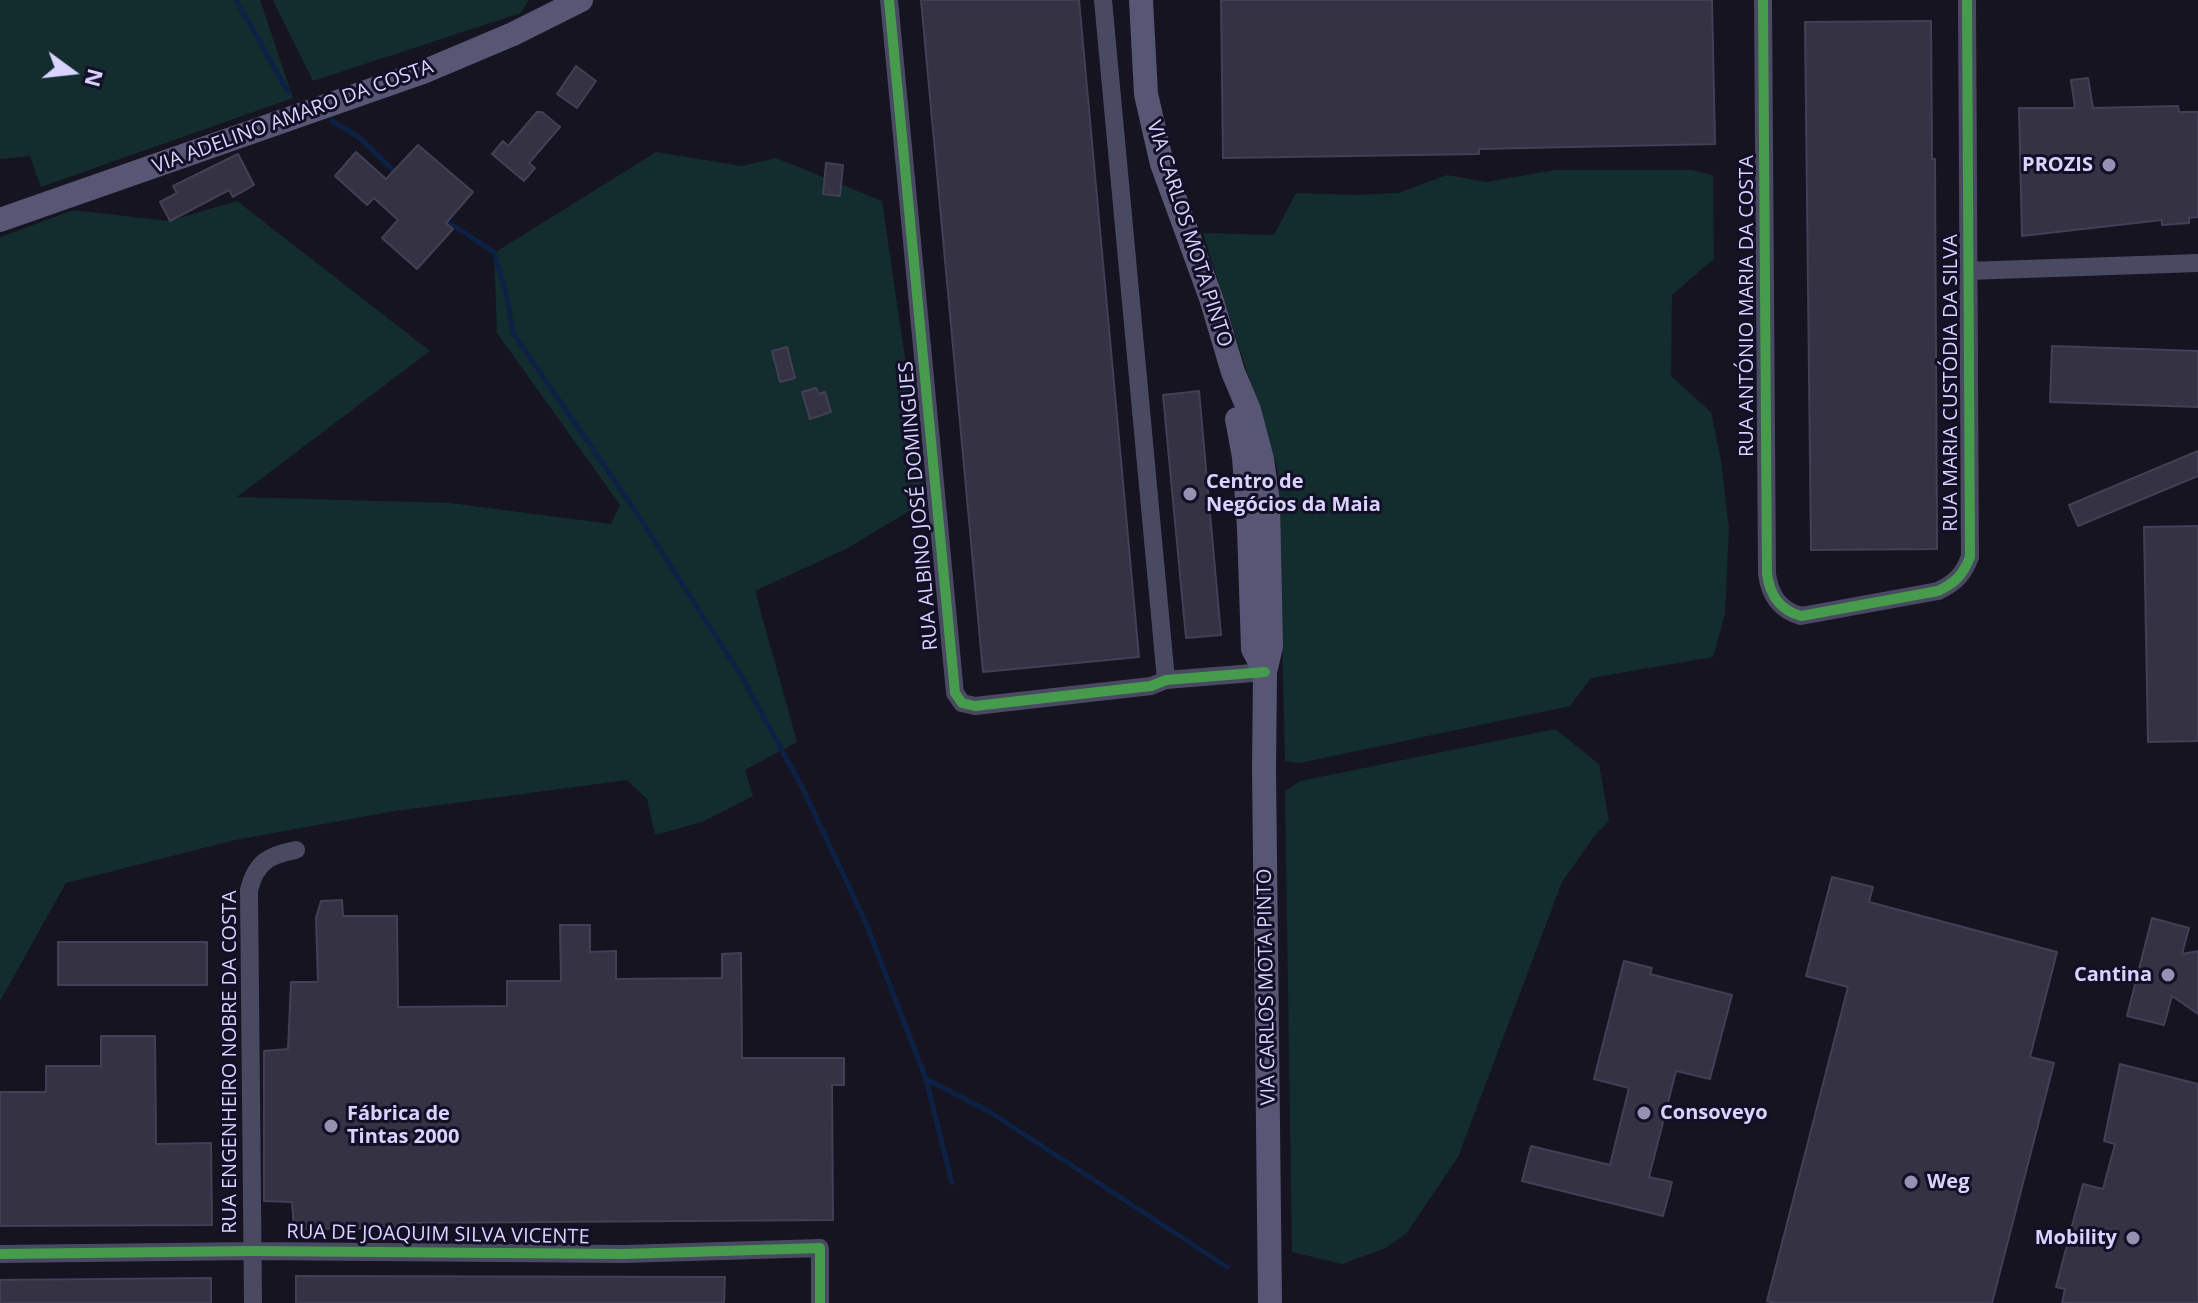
<!DOCTYPE html>
<html>
<head>
<meta charset="utf-8">
<style>
	body { margin:0 }
	#map { position:relative; width:2198px; height:1303px; overflow:hidden; background:#161421; font-family:"Open Sans",sans-serif }
	canvas { display:block }
	.north { position:absolute; left:32px; top:32px; width:80px; height:80px; -webkit-text-stroke:6px #130f26; paint-order:stroke; rotate:105deg; font-size:22px; font-weight:700; line-height:32px; text-align:center; color:#d9d4ff }
	.north::after { content:''; display:block; margin:auto; width:28px; height:36px; background:#d9d4ff; clip-path:polygon(50% 0,100% 100%,50% 72%,0 100%) }
</style>
</head>
<body>
<div id="map">
<canvas width="2198" height="1303"></canvas>
<div class="north">N</div>
</div>
<script>
const c = document.querySelector('canvas').getContext('2d');
c.lineJoin = 'round';
function fill(path, color) {
  c.fillStyle = color;
  c.fill(path, 'evenodd');
}
function trace(path, color, width, dash) {
  c.strokeStyle = color;
  c.lineWidth = width;
  c.lineCap = dash ? 'butt' : 'round';
  c.setLineDash(dash || []);
  c.stroke(path);
}
function label(font, color, halo, rows, align = 'center') {
  c.font = font + ' "Open Sans",sans-serif';
  c.lineWidth = 6;
  c.setLineDash([]);
  c.textBaseline = 'middle';
  c.strokeStyle = halo;
  c.fillStyle = color;
  for (const [text, x, y, turn = 0] of rows) {
    c.save();
    c.translate(x, y);
    c.rotate((+turn || 0) * Math.PI / 180);
    c.textAlign = isNaN(turn) ? turn : align;
    if (halo) c.strokeText(text, 0, 0);
    c.fillText(text, 0, 0);
    c.restore();
  }
}
fill(new Path2D(`
	M0,0H260L293,98L41,187L30,156L0,159Z
	M273,0H529L521,13L313,81Z
	M656,152L742,166L776,158L882,201L926,501L846,549L755,591L797,742L745,770L753,796L702,822L655,835L647,799L627,780L395,811L235,840L66,883L0,1001V237L73,210L169,221L237,201L430,351L237,497L450,503L611,524L620,505L497,333L494,253Z
	M1555,170H1692L1713,175L1714,259L1672,295L1671,376L1711,412L1721,460L1729,529L1725,614L1713,657L1591,678L1570,706L1300,763L1285,761L1278,470L1203,233L1274,235L1296,193L1357,195L1398,193L1447,175L1486,182Z
	M1555,729L1599,764L1609,821L1596,834L1562,882L1458,1157L1406,1234L1386,1248L1342,1264L1292,1252L1285,791L1300,781Z`), '#132c2d');
trace(new Path2D(`
	M236,0L288,92
	M332,121L360,138L396,173
	M443,219L494,252L507,297L513,333L634,509L742,677L803,789L865,921L926,1079L990,1112L1227,1267
	M926,1079L952,1183`), '#0d2144', 5);
const building = new Path2D(`
	M921,0H1079L1139,657L983,672Z
	M1221,0H1712L1715,144L1479,149V154L1223,158Z
	M1931,21L1932,159H1935L1937,549L1811,550L1805,22Z
	M576,66L596,81L577,108L557,94Z
	M2088,78L2093,108L2178,106L2179,112H2198V217L2189,218V223L2162,225V220L2022,236L2019,108H2075L2071,80Z
	M537,112H542L560,127L529,163L535,168L524,181L492,154L503,141L508,146Z
	M418,145L473,192L446,223L453,229L417,269L382,238L398,220L374,198L367,205L335,176L356,152L386,179Z
	M238,154L254,185L233,197L229,190L170,221L160,202L177,193L173,186Z
	M826,163L843,165L840,196L823,194Z
	M2052,346L2198,351V407L2050,402Z
	M787,347L795,378L780,382L772,351Z
	M816,388L819,394L825,392L831,412L810,419L802,392Z
	M1199,391L1221,635L1186,638L1163,395Z
	M2198,451V476L2078,526L2069,505Z
	M2198,526V741L2148,742L2144,527Z
	M1832,877L1873,887L1869,902L2057,952L2030,1057L2054,1063L1992,1303H1776L1767,1301L1848,987L1806,976Z
	M342,900L343,916H397L398,1007L507,1006V981H561L560,925H590V952L616,951V979L722,978V954L741,953L742,1058H844V1085H832L833,1220L400,1223V1228L294,1229L292,1202L264,1201V1051L288,1049L291,982H318L316,918L321,901Z
	M2152,918L2189,928L2182,954L2198,951V1014L2172,996L2164,1025L2127,1016Z
	M58,942H207V985H58Z
	M1624,961L1652,968L1650,974L1732,995L1710,1079L1676,1071L1649,1177L1672,1182L1663,1216L1522,1181L1531,1146L1610,1165L1629,1088L1594,1079Z
	M101,1036H155L156,1144L211,1143L212,1225L0,1226V1092H46V1066H101Z
	M2120,1064L2198,1084V1303H2062L2065,1289L2056,1287L2083,1184L2103,1189L2115,1144L2104,1141Z
	M296,1276L725,1277L724,1303H296Z
	M211,1278V1303H0V1280Z`);
fill(building, '#343243');
trace(building, '#433f54', 2);
trace(new Path2D(`
	M889,0L955,693L962,703L975,706L1151,686L1166,680L1265,672
	M1103,0L1166,680
	M1763,0L1767,574C1770,596 1780,610 1801,616L1938,591C1955,583 1963,575 1970,557L1967,0
	M1968,271L2198,263
	M0,1254L252,1251L624,1254L820,1248V1303
	M253,1303L249,890C256,862 269,855 296,850`), '#4a4962', 18);
trace(new Path2D(`
	M1141,0L1146,94L1162,164L1211,298L1233,372L1249,410L1262,459L1268,502L1271,646L1265,672L1264,770L1270,1303
	M0,220L423,72L513,34L581,0
	M1237,419L1244,457L1249,528L1253,649L1265,672`), '#575674', 24);
trace(new Path2D(`
	M889,0L955,693L962,703L975,706L1151,686L1166,680L1265,672
	M1763,0L1767,574C1770,596 1780,610 1801,616L1938,591C1955,583 1963,575 1970,557L1967,0
	M0,1254L252,1251L624,1254L820,1248V1303`), '#469c4c', 10);
for (const [x, y, r, color] of [
	[2109,165,8,"#9591b1"],
	[1190,494,8,"#9591b1"],
	[2168,975,8,"#9591b1"],
	[1644,1113,8,"#9591b1"],
	[331,1126,8,"#9591b1"],
	[1911,1182,8,"#9591b1"],
	[2133,1238,8,"#9591b1"]
]) {
  const dot = new Path2D();
  dot.arc(x, y, r, 0, 2 * Math.PI);
  c.fillStyle = color;
  c.fill(dot);
  trace(dot, '#130f26', 3);
}
label('20px', '#d9d4ff', '#130f26', [
	["VIA ADELINO AMARO DA COSTA",293,117,-20],
	["VIA CARLOS MOTA PINTO",1189,234,72],
	["RUA ANTÓNIO MARIA DA COSTA",1747,306,-90],
	["RUA MARIA CUSTÓDIA DA SILVA",1951,383,-90],
	["RUA ALBINO JOSÉ DOMINGUES",919,506,-95],
	["VIA CARLOS MOTA PINTO",1267,987,-91],
	["RUA ENGENHEIRO NOBRE DA COSTA",230,1062,-90],
	["RUA DE JOAQUIM SILVA VICENTE",438,1235,1]
]);
label('bold 20px', '#d9d4ff', '#130f26', [
	["PROZIS",2093,165,"right"],
	["Centro de",1206,482],
	["Negócios da Maia",1206,505],
	["Cantina",2152,975,"right"],
	["Consoveyo",1660,1113],
	["Fábrica de",347,1114],
	["Tintas 2000",347,1137],
	["Weg",1927,1182],
	["Mobility",2117,1238,"right"]
], 'left');
</script>
</body>
</html>
